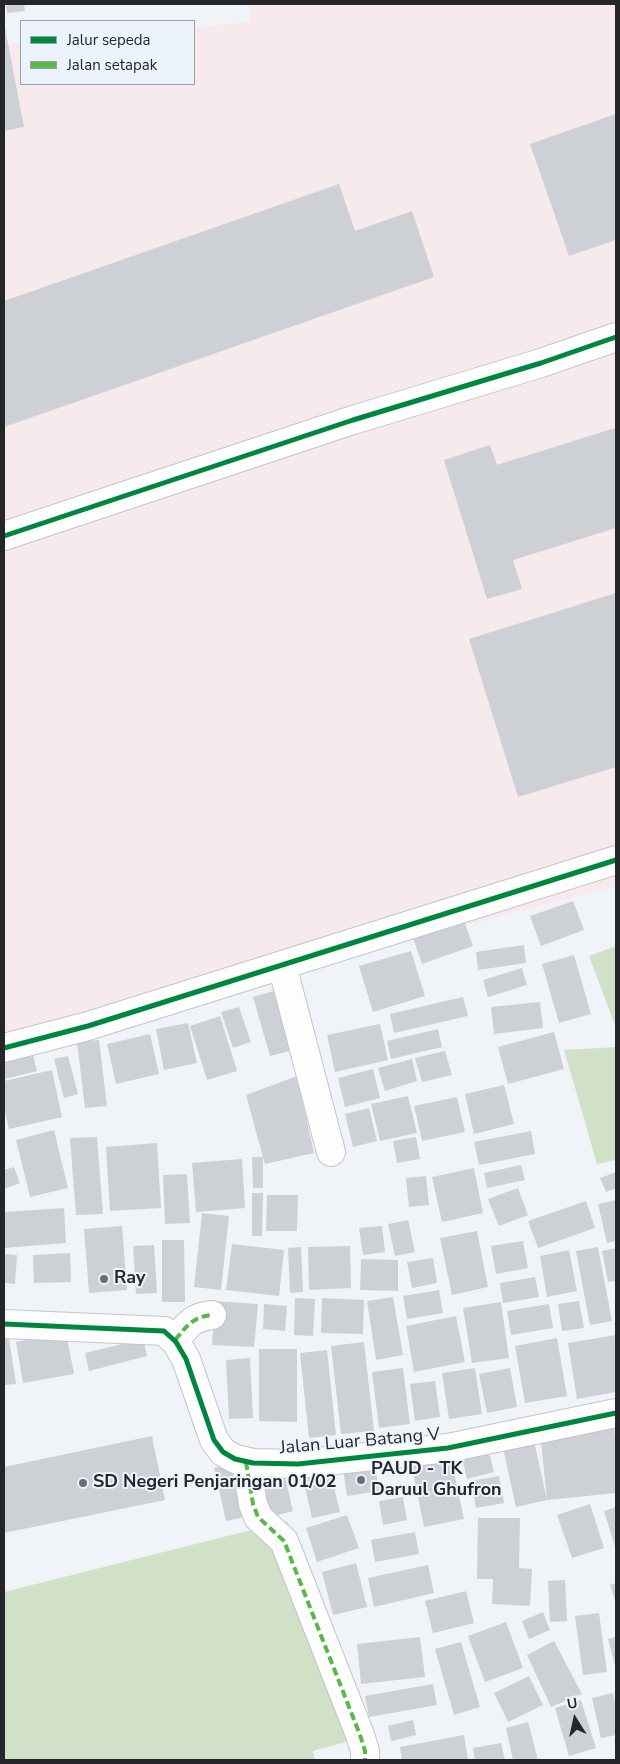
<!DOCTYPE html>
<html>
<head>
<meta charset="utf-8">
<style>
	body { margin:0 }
	#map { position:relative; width:620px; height:1764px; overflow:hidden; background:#f0f4f8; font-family:"Nunito Sans",sans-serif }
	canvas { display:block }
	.frame { position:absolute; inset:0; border:5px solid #24262a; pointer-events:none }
	.legend { position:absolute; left:20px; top:20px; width:175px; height:65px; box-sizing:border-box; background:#ecf3fc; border:1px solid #9ca1a8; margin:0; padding:6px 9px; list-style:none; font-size:15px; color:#24262a }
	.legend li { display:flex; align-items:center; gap:10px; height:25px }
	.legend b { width:25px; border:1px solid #9ca1a8 }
	.north { position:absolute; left:550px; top:1694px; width:50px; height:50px; -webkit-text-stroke:4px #ecf3fc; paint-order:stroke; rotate:350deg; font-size:14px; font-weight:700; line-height:20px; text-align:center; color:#24262a }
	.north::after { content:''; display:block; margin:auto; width:18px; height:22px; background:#24262a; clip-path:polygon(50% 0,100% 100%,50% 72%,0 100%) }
</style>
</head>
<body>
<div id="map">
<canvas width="620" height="1764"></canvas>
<div class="frame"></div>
<ul class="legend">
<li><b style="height:6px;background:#00873e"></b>Jalur sepeda</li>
<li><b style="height:6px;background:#58b947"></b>Jalan setapak</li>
</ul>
<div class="north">U</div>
</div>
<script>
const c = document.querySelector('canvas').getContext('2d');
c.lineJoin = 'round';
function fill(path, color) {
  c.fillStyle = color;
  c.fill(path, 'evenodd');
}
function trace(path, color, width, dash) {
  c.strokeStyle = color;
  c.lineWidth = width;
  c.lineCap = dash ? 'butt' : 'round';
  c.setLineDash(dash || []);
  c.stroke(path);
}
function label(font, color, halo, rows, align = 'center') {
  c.font = font + ' "Nunito Sans",sans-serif';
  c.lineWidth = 4;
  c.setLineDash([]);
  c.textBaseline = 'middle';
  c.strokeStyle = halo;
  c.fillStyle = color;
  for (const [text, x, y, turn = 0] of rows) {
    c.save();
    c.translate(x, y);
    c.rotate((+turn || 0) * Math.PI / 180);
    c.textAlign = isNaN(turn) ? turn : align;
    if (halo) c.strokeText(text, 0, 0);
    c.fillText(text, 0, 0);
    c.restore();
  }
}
fill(new Path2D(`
	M248,4H616V886L4,1046V44L21,42V84H194V27L250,22Z`), '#f7eaec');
fill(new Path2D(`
	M616,946V1028L589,956Z
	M616,1047V1160L597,1164L564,1050Z
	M287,1521L364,1737L313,1751L315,1760H4V1592Z`), '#d0e1c8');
fill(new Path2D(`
	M6,4H24L25,11L7,13Z
	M5,28L24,127L4,131V29Z
	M616,114V240L569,256L530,144Z
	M339,184L355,231L412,211L434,277L4,427V301Z
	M615,428L616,433V528L513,560L522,589L487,599L444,460L490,445L497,465Z
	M616,593V767L518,797L469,639Z
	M573,901L584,930L541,946L530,916Z
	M464,921L473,946L422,964L413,938Z
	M524,945L526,963L478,970L476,952Z
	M411,951L425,996L373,1012L359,966Z
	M574,955L591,1014L559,1023L542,964Z
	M522,968L527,985L488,997L483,980Z
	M277,990L294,1050L270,1056L253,997Z
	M463,997L468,1016L394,1033L390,1014Z
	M540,1002L543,1028L494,1034L491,1007Z
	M239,1007L251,1042L233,1048L221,1012Z
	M220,1016L237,1071L207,1080L190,1026Z
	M188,1023L197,1063L164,1070L156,1029Z
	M380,1024L388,1060L335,1072L327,1035Z
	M438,1029L442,1047L391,1059L387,1041Z
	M554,1032L564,1069L508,1084L498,1047Z
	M150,1034L159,1074L116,1084L107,1044Z
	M99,1040L107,1106L85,1108L77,1042Z
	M31,1046L37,1071L5,1079L4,1053Z
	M445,1051L452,1075L422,1082L415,1058Z
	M68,1056L78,1094L64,1098L54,1059Z
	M412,1059L417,1081L385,1091L378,1068Z
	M373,1069L380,1098L345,1107L338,1078Z
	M52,1070L62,1117L9,1129L4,1107V1081Z
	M297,1076L314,1153L265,1164L263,1157V1188H253L252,1157H263L246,1095Z
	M504,1085L514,1124L474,1134L465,1094Z
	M408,1096L417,1133L380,1141L371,1104Z
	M457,1097L465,1132L422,1141L414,1106Z
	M369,1108L377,1141L353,1147L345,1114Z
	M54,1130L68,1188L30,1197L16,1140Z
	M531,1131L535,1154L479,1165L474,1142Z
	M97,1137L103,1214L76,1215L70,1138Z
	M416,1137L420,1159L397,1163L393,1141Z
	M157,1143L161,1208L110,1211L106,1147Z
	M242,1159L245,1208L196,1212L192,1163Z
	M521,1165L525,1180L487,1188L484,1173Z
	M14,1167L20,1183L4,1189V1170Z
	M474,1168L483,1213L442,1222L432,1177Z
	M616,1172V1188L606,1192L600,1178Z
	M187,1174L190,1223L165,1224L163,1175Z
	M426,1176L429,1205L409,1207L406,1178Z
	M518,1188L528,1215L499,1226L488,1199Z
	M252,1193H263L262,1236H252Z
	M267,1195H298L297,1231H266Z
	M616,1200V1241L607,1243L598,1204Z
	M586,1201L595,1228L538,1248L528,1221Z
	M64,1208L66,1243L4,1248V1212Z
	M202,1213L229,1216L221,1290L194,1287Z
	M408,1220L415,1252L395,1256L388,1224Z
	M122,1226L127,1290L89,1293L84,1229Z
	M382,1226L385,1252L363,1255L359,1228Z
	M477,1231L488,1287L452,1295L440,1238Z
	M162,1240H184L185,1302H162Z
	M523,1241L528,1268L496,1274L491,1246Z
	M232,1244L284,1250L279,1296L226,1290Z
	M154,1245L157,1293L136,1294L133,1246Z
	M350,1246L351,1288L309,1290L308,1247Z
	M301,1247L303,1292L290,1293L288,1248Z
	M598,1247L612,1321L590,1325L576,1251Z
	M616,1248V1281L608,1282L602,1251Z
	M569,1250L577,1291L547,1297L540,1256Z
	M70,1253L71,1282L34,1283L33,1255Z
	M4,1254L17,1255L15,1284L4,1283Z
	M433,1258L437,1283L412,1288L407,1262Z
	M361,1259L398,1260V1291L360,1290Z
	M535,1277L539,1297L503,1303L500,1283Z
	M439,1290L443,1313L407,1319L403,1296Z
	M393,1297L403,1355L376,1360L367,1301Z
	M295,1298L315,1299L313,1336L294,1335Z
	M322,1298L364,1300L363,1334L321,1333Z
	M215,1301L258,1304L254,1347L212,1345Z
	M579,1301L584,1328L562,1331L558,1304Z
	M501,1302L509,1358L472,1363L463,1308Z
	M264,1304L287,1306L285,1331L263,1329Z
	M549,1304L553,1328L511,1335L507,1311Z
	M456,1316L465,1362L414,1372L406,1326Z
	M8,1332L16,1384L4,1385V1333Z
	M66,1333L74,1374L23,1383L16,1342Z
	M616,1335V1392L577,1399L568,1343Z
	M557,1338L567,1396L525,1403L515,1346Z
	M143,1339L147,1356L89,1371L85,1353Z
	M364,1342L374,1431L341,1434L331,1346Z
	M259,1349H297V1422L259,1421Z
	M327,1350L336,1435L309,1438L300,1353Z
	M250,1358L253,1418L229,1419L226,1360Z
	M403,1368L410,1424L379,1428L372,1372Z
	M475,1368L482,1414L449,1419L442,1373Z
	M510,1368L517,1407L487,1413L479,1374Z
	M435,1381L440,1417L415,1421L410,1384Z
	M614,1425L616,1451V1493L547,1500L540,1432Z
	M532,1432L547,1500L516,1507L501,1439Z
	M152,1436L165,1500L4,1533V1467Z
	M487,1445L494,1472L467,1479L460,1451Z
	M449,1449L464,1519L424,1527L410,1458Z
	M242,1462L254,1515L226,1521L214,1468Z
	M328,1463L340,1512L312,1518L301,1470Z
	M375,1464L379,1491L347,1496L343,1469Z
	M284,1473L293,1511L263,1519L253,1480Z
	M499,1476L504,1503L476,1508L471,1481Z
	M403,1497L407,1520L383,1525L379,1501Z
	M590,1504L604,1548L572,1558L557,1515Z
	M616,1507V1550L604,1511Z
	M347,1515L359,1548L317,1562L306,1528Z
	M478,1518H520L519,1568L532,1569L530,1606L492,1604L493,1579H477Z
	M415,1532L419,1554L375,1562L371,1540Z
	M356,1563L367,1607L333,1615L322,1572Z
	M428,1565L434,1593L374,1607L368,1578Z
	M565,1580L567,1621L550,1622L548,1581Z
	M616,1583V1604L610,1585Z
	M466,1591L474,1623L433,1633L425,1601Z
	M543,1612L550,1630L529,1639L522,1621Z
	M599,1613L607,1672L583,1675L575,1616Z
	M506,1622L523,1668L485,1682L468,1636Z
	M420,1637L425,1677L361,1684L357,1644Z
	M616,1637V1669L608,1639Z
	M554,1641L582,1694L551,1707L527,1655Z
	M461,1642L480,1707L454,1715L435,1649Z
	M529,1676L543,1705L508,1722L494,1693Z
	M433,1684L437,1705L369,1717L365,1696Z
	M613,1693L616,1708V1735L601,1738L592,1698Z
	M581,1700L596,1748L569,1756L555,1708Z
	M413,1720L416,1735L391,1741L388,1726Z
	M528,1722L538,1760H513L506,1728Z
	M464,1735L468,1760H402L400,1747Z
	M501,1743L505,1760H475L473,1748Z`), '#cdd0d4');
const minor = new Path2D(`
	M4,536L353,420L541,363L616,337
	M282,965L331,1152
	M4,1048L88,1026L616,860
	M4,1324L164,1331L176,1342L186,1359L214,1440L223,1452L235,1459L253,1463L298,1464L448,1448L616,1413
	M175,1340C187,1326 192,1317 212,1315
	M246,1462L253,1504L258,1517L284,1541L360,1735L365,1751V1760`);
trace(minor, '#c2c5c9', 30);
trace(minor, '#fdfdfe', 28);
trace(new Path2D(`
	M175,1340C187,1326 192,1317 212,1315
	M246,1462L253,1504L258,1517L284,1541L360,1735L365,1751V1760`), '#58b947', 4, [8, 4]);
trace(new Path2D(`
	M4,536L353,420L541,363L616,337
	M4,1048L88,1026L616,860
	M4,1324L164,1331L176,1342L186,1359L214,1440L223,1452L235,1459L253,1463L298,1464L448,1448L616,1413`), '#00873e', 5);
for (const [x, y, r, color] of [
	[104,1279,5,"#6b6e72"],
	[361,1480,5,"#6b6e72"],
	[83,1483,5,"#6b6e72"]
]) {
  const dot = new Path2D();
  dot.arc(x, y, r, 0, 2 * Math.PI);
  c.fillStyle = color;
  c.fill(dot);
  trace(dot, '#ecf3fc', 2);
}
label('bold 18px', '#24262a', '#ecf3fc', [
	["Ray",114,1279],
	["PAUD - TK",371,1470],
	["Daruul Ghufron",371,1491],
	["SD Negeri Penjaringan 01/02",93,1483]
], 'left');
label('18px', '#24262a', '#ecf3fc', [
	["Jalan Luar Batang V",360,1442,-5]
]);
</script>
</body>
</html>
